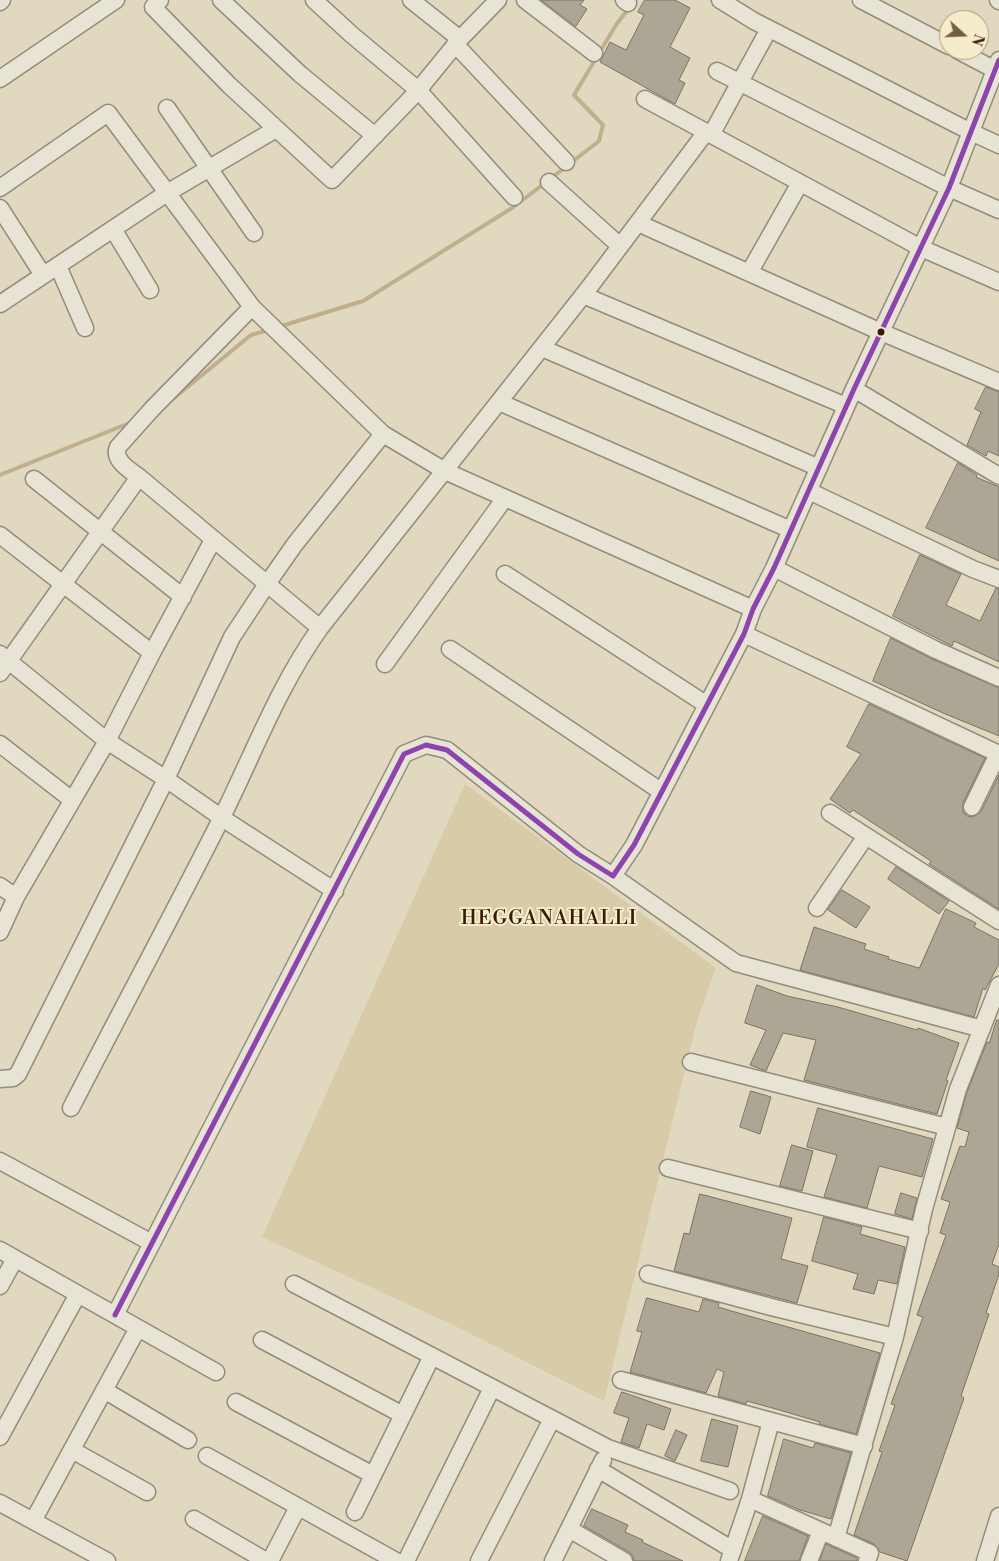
<!DOCTYPE html>
<html>
<head>
<meta charset="utf-8">
<style>
	body { margin:0 }
	#map { position:relative; width:999px; height:1561px; overflow:hidden; background:#e1d9bf; font-family:"Libre Bodoni",serif }
	canvas { display:block }
	.north { position:absolute; left:939px; top:10px; width:50px; height:50px; box-sizing:border-box; background:#f5eccc; border:1px solid #a9977d; border-radius:50%; rotate:110deg; font-size:14px; font-weight:700; line-height:20px; text-align:center; color:#381806 }
	.north::after { content:''; display:block; margin:auto; width:18px; height:22px; background:#735c47; clip-path:polygon(50% 0,100% 100%,50% 72%,0 100%) }
</style>
</head>
<body>
<div id="map">
<canvas width="999" height="1561"></canvas>
<div class="north">N</div>
</div>
<script>
const c = document.querySelector('canvas').getContext('2d');
c.lineJoin = 'round';
function fill(path, color) {
  c.fillStyle = color;
  c.fill(path, 'evenodd');
}
function trace(path, color, width, dash) {
  c.strokeStyle = color;
  c.lineWidth = width;
  c.lineCap = dash ? 'butt' : 'round';
  c.setLineDash(dash || []);
  c.stroke(path);
}
function label(font, color, halo, rows, align = 'center') {
  c.font = font + ' "Libre Bodoni",serif';
  c.lineWidth = 4;
  c.setLineDash([]);
  c.textBaseline = 'middle';
  c.strokeStyle = halo;
  c.fillStyle = color;
  for (const [text, x, y, turn = 0] of rows) {
    c.save();
    c.translate(x, y);
    c.rotate((+turn || 0) * Math.PI / 180);
    c.textAlign = isNaN(turn) ? turn : align;
    if (halo) c.strokeText(text, 0, 0);
    c.fillText(text, 0, 0);
    c.restore();
  }
}
fill(new Path2D(`
	M465,784L716,968L697,1021L604,1401L453,1325L262,1237Z`), '#d8cba7');
trace(new Path2D(`
	M550,179L599,141L603,125L574,95L616,25L629,8
	M278,327L363,301L512,208L545,183
	M174,398L251,335L269,330
	M0,475L132,422`), '#bfaf8d', 4);
const building = new Path2D(`
	M541,0H584L580,5L587,9L576,26Z
	M645,0H675L690,8L670,47L690,58L679,80L685,83L675,104L600,62L610,42L626,50L644,15L638,12Z
	M986,387L999,392V456L988,451L986,456L967,445L981,412L975,409Z
	M958,463L977,475L976,477L999,487V561L926,528Z
	M920,555L961,574L946,605L980,621L996,588L999,589V662L954,641L952,646L893,616Z
	M891,638L932,659L999,688V736L943,713L873,681Z
	M869,704L985,758L963,803V812L967,816L973,817L981,812L999,775V909L929,864L931,861L853,810L850,813L830,799L861,754L847,747Z
	M896,867L949,901L939,914L888,879Z
	M842,890L870,907L856,928L828,910Z
	M946,909L976,923L974,927L999,940V964L985,990L983,988L974,1017L800,970L814,927L866,944L864,949L889,957L888,959L919,968Z
	M757,985L787,996L838,1007L917,1030L918,1028L959,1043L946,1080L948,1081L937,1114L804,1080L816,1040L783,1033L766,1071L750,1065L766,1030L745,1023Z
	M997,1020H999V1244L992,1264L999,1267V1274L986,1313L989,1314L961,1396L964,1398L907,1561L880,1552L874,1544L854,1535L882,1452L879,1451L895,1405L891,1404L923,1317L917,1315L946,1235L940,1233L950,1202L941,1199L960,1146L965,1147L969,1132L957,1128L967,1092L987,1042L989,1043Z
	M751,1091L771,1097L760,1134L740,1127Z
	M818,1108L933,1139L922,1177L879,1166L867,1208L824,1197L837,1155L807,1147Z
	M792,1145L813,1151L802,1191L780,1186Z
	M901,1193L917,1198L912,1219L895,1214Z
	M700,1194L792,1218L781,1259L808,1266L797,1303L674,1271L684,1233L689,1234Z
	M824,1217L862,1227L860,1234L905,1247L897,1284L878,1280L874,1294L853,1289L858,1274L812,1261Z
	M647,1298L699,1312L703,1299L719,1303L718,1307L742,1314L880,1353L856,1434L819,1424L820,1422L776,1409L747,1401L746,1404L718,1396L724,1372L717,1369L706,1393L630,1372L642,1332L637,1331Z
	M622,1392L671,1409L664,1430L647,1424L639,1448L621,1442L629,1418L614,1413Z
	M712,1419L738,1426L728,1467L701,1461Z
	M676,1430L687,1435L675,1461L665,1456Z
	M784,1439L813,1448L815,1443L851,1453L831,1519L800,1510L768,1496Z
	M592,1509L628,1525L625,1532L643,1540L642,1542L683,1561H634L633,1556L629,1552L584,1526Z
	M763,1516L808,1536L799,1561H745Z
	M826,1544L857,1558V1561H820Z`);
fill(building, '#aea694');
trace(building, '#7b7262', 1);
const minor = new Path2D(`
	M160,0L153,7L229,85L332,180L415,94L460,39L498,0
	M221,0L300,74L375,136
	M314,0L352,35L418,90L514,197
	M411,0L460,39
	M525,0L594,53
	M624,0L628,3
	M720,0L754,21L971,132L999,145
	M861,0L949,46
	M998,0L999,1
	M0,2L2,0
	M455,44L566,162
	M957,50L999,72
	M717,71L949,188L999,210
	M0,79L116,0
	M645,99L921,248L999,282
	M167,108L254,233
	M711,135L769,29
	M549,182L620,246
	M0,188L108,113L252,307L383,434L445,471L753,609
	M0,208L43,275
	M638,223L881,332L999,382
	M113,229L150,290
	M58,266L85,328
	M749,273L800,183
	M583,295L846,406
	M0,304L167,193L276,129
	M252,307L152,409L118,447C112,460 130,470 139,477L320,628
	M542,348L819,468
	M854,389L999,476
	M499,402L791,530
	M34,479L183,597
	M809,491L973,569L999,579
	M0,535L152,653
	M774,568L936,650L999,678
	M505,574L707,705
	M744,634L999,754
	M450,649L662,792
	M0,654L107,741L166,779L222,818L335,891
	M385,664L505,498
	M0,673L139,477
	M0,744L72,800
	M972,807L998,754
	M830,813L999,921
	M613,876L736,963L982,1029
	M0,886L16,897
	M817,908L866,836
	M0,932L16,897L107,741L152,653L213,540
	M691,1062L947,1127
	M0,1079L13,1078L18,1074L166,779L232,637L267,584L295,544L383,434
	M71,1108C121,1011 172,916 221,819C253,755 278,687 320,628L588,289L706,132
	M0,1161L152,1243
	M668,1168L920,1231
	M0,1250L216,1372
	M648,1274L775,1308L895,1337
	M294,1284L608,1448L730,1491
	M0,1286L15,1259
	M115,1315L404,754L426,745L447,750L578,854L613,876L634,845L744,634L753,609L774,568L854,389L949,188L999,60
	M262,1340L403,1415
	M621,1380L771,1421L750,1499L729,1561
	M104,1390L188,1440
	M236,1402L373,1475
	M771,1421L864,1446
	M0,1437L78,1294
	M72,1450L147,1492
	M207,1456L396,1561
	M598,1469L733,1550
	M750,1499L870,1553L867,1561
	M0,1503L107,1561
	M355,1512L432,1356
	M194,1519L266,1561
	M33,1521L138,1328
	M569,1529L624,1561
	M836,1538L895,1337L924,1209L958,1089L999,985
	M270,1561L298,1507
	M406,1561L492,1388
	M479,1561L552,1419
	M553,1561L603,1460
	M809,1561L821,1531
	M985,1561L999,1516`);
trace(minor, '#948b7a', 19);
trace(minor, '#e7e3d5', 16);
trace(new Path2D(`
	M115,1315L404,754L426,745L447,750L578,854L613,876L634,845L744,634L753,609L774,568L854,389L949,188L999,60`), '#8e44ad', 5);
for (const [x, y, r, color] of [
	[881,332,4.5,"#381806"]
]) {
  const dot = new Path2D();
  dot.arc(x, y, r, 0, 2 * Math.PI);
  c.fillStyle = color;
  c.fill(dot);
  trace(dot, '#f5eccc', 2);
}
c.letterSpacing = '1px';
label('20px', '#381806', '#f5eccc', [
	["HEGGANAHALLI",549,919]
]);
c.letterSpacing = '0px';
</script>
</body>
</html>
